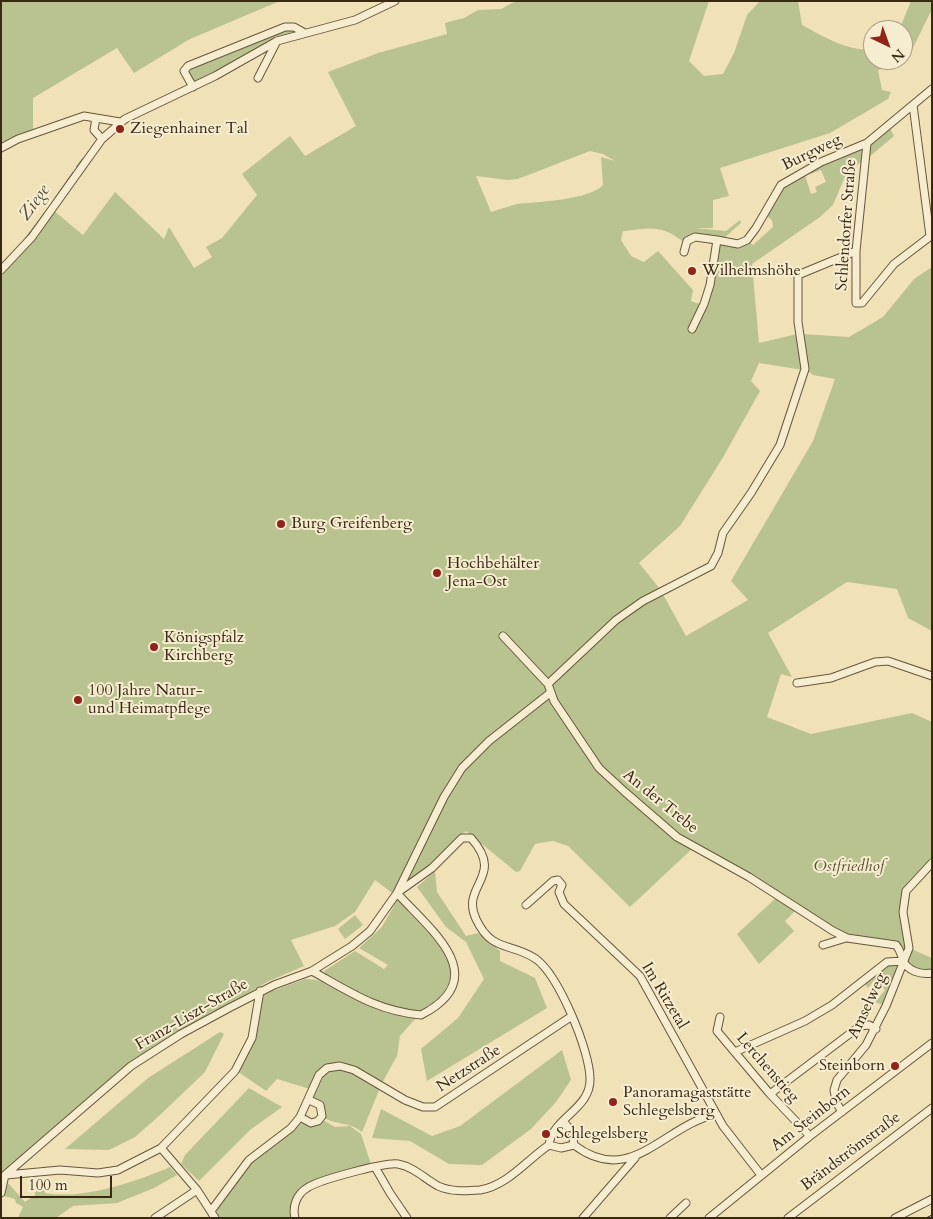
<!DOCTYPE html>
<html>
<head>
<meta charset="utf-8">
<style>
	body { margin:0 }
	#map { position:relative; width:933px; height:1219px; overflow:hidden; background:#f1e1b7; font-family:Cardo,serif }
	canvas { display:block }
	.frame { position:absolute; inset:0; border:2px solid #392814; pointer-events:none }
	.north { position:absolute; left:863px; top:20px; width:50px; height:50px; box-sizing:border-box; background:#f6ecd0; border:1px solid #aa9e85; border-radius:50%; rotate:138deg; font-size:14px; font-weight:700; line-height:20px; text-align:center; color:#392814 }
	.north::after { content:''; display:block; margin:auto; width:18px; height:22px; background:#8f2418; clip-path:polygon(50% 0,100% 100%,50% 72%,0 100%) }
	.scale { position:absolute; left:20px; top:1176px; width:92px; height:22px; box-sizing:border-box; border:2px solid #392814; border-top:0; padding-left:6px; font-size:15px; line-height:18px; white-space:nowrap; color:#392814; -webkit-text-stroke:4px #f6ecd0; paint-order:stroke }
</style>
</head>
<body>
<div id="map">
<canvas width="933" height="1219"></canvas>
<div class="frame"></div>
<div class="north">N</div>
<div class="scale">100 m</div>
</div>
<script>
const c = document.querySelector('canvas').getContext('2d');
c.lineJoin = 'round';
function fill(path, color) {
  c.fillStyle = color;
  c.fill(path, 'evenodd');
}
function trace(path, color, width, dash) {
  c.strokeStyle = color;
  c.lineWidth = width;
  c.lineCap = dash ? 'butt' : 'round';
  c.setLineDash(dash || []);
  c.stroke(path);
}
function label(font, color, halo, rows, align = 'center') {
  c.font = font + ' Cardo,serif';
  c.lineWidth = 4;
  c.setLineDash([]);
  c.textBaseline = 'middle';
  c.strokeStyle = halo;
  c.fillStyle = color;
  for (const [text, x, y, turn = 0] of rows) {
    c.save();
    c.translate(x, y);
    c.rotate((+turn || 0) * Math.PI / 180);
    c.textAlign = isNaN(turn) ? turn : align;
    if (halo) c.strokeText(text, 0, 0);
    c.fillText(text, 0, 0);
    c.restore();
  }
}
fill(new Path2D(`
	M1,1H280L190,39L134,73L117,48L33,98V131L1,146Z
	M516,1H709L689,61L704,76L723,74L734,53L747,15L760,1H798L802,25C826,38 845,50 873,50V60H902L896,65L878,70L882,90L891,92L888,99L830,133L720,168L729,196L713,200V228H695L726,231L740,220L741,223L723,239L684,242C660,224 651,228 623,231L621,240L631,256L644,262L658,251L693,290L691,301L705,306L719,244L748,241L753,245L773,227L772,220L765,215L779,191L804,172L811,194L817,192L815,187L826,182L821,170L811,174L810,169L862,149V161L846,174L833,205L820,217L752,264L759,343L797,334L803,370L759,363L751,381L760,391L722,459L680,526L639,563L660,589L686,636L748,600L731,581L813,441L835,379L813,375L808,371L802,334L849,337L883,317L914,279L932,267V631L908,618L897,589L847,582L768,633L792,677L781,674L767,717L811,734L912,713L932,722V863L907,890L903,912L909,948L932,958V973L925,974L903,962L886,1006L869,1000L871,996L878,999L885,990L875,979L868,988L863,981L887,962L903,961L896,945L847,938L797,909L785,921L794,931L759,964L737,934L778,896L694,847L630,907L568,846L553,841L535,844L520,871L516,872L466,831L453,842L431,867L392,893L375,880L355,912L335,926L291,940L304,966L267,982L135,1060L1,1173V272L53,210L83,235L115,192L164,239L169,227L194,268L212,257L206,247L222,238L257,195L242,174L290,136L305,156L356,126L328,72L378,53L447,34L445,23L464,18L478,10L501,9ZM590,151L603,154L615,161L601,157L603,185C589,200 537,202 517,204C509,206 500,209 491,212L476,176L508,180L518,179Z
	M911,1H932V9L910,54L903,59V30H899Z
	M285,28L297,31L275,39L195,83L188,74L187,69Z
	M890,128L894,136L869,157L870,145Z
	M435,871L437,892L466,936L478,933L500,951V961L535,978L547,1008L427,1081L421,1049L458,1018L484,979L466,942L446,927L417,887Z
	M397,900H401C424,925 474,967 438,1000C430,1008 418,1013 407,1012C378,1008 352,990 327,976L324,971L355,951L384,969L388,965L359,948L382,927Z
	M355,915L363,925L345,939L338,929Z
	M305,979C326,978 344,994 363,1003C380,1011 397,1015 416,1018L400,1036L397,1056L382,1083C364,1072 346,1057 324,1066L310,1089L277,1079L266,1091L237,1071L252,1043L264,994Z
	M220,1032L224,1034L205,1072L160,1115L135,1137L109,1150L65,1149L148,1078Z
	M562,1050L571,1080L556,1102L531,1129L482,1165L449,1164L410,1141L372,1138L381,1109L432,1136L460,1126Z
	M338,1069L350,1071L380,1088L362,1132C347,1121 340,1126 324,1118L325,1107L319,1100L313,1098L325,1073Z
	M249,1088L282,1107L250,1130L199,1181L181,1164L185,1155Z
	M323,1120L335,1127L350,1126L361,1134L371,1164L305,1185L298,1193L293,1218H219L216,1208L250,1163L300,1123L311,1126Z
	M170,1167L177,1175L154,1188L117,1203L73,1206L56,1218H18L23,1207L16,1203L15,1199L4,1196L8,1183L25,1202L35,1195V1188L44,1182L45,1193C83,1200 135,1182 170,1167Z`), '#b9c38f');
trace(new Path2D(`
	M77,167L83,159
	M55,199L73,173
	M24,241L48,209`), '#748172', 2);
const minor = new Path2D(`
	M258,78L277,41
	M193,87L184,71L188,66L285,27H294L303,32
	M913,105L930,236
	M96,118L94,130L102,139
	M867,143L856,251V303H862L894,264L932,235
	M1,148L18,139L84,116L120,122
	M684,252L687,241L695,237L717,240
	M1,270L32,237L102,139L125,119L215,76L277,41L355,20L395,1
	M692,329L704,304L710,285L717,240L738,244L747,240L756,228L781,185L821,162L867,143L932,89
	M503,636L548,684L554,701L599,768L625,792L677,837L749,877L833,931L847,938L896,945C901,951 900,953 903,960C907,971 921,975 932,973
	M797,683L831,678L875,662L888,661L932,676
	M548,684L616,620L643,601L711,566L718,553L723,533L751,493L780,445L805,369L798,322V275L856,251
	M397,893L432,868L462,838H471C506,877 460,885 476,919C492,953 511,942 536,959C559,976 590,1051 590,1079C591,1109 552,1118 549,1145
	M526,905L553,881L558,880L562,885L559,892L564,904L640,976L723,1126L761,1175
	M823,945L846,938
	M312,971C350,992 377,1011 421,1015C495,977 429,929 397,893
	M720,1017L717,1031L770,1094L807,1133
	M735,1052L805,1021L832,1005L887,962L903,961
	M770,1094L860,1026L869,1025L876,1029
	M842,1112L836,1102L834,1090L837,1080L866,1045L886,1006L909,948L903,912L906,891L932,863
	M300,1117L311,1123L318,1121L322,1116L320,1105L309,1100
	M564,1122L572,1132L574,1145
	M549,1145L561,1148L574,1145
	M574,1145C631,1188 663,1126 716,1114
	M161,1148L197,1190L215,1218
	M375,1167L390,1193L407,1218
	M5,1175L131,1066L181,1034L229,1008L274,985L312,971L352,946L370,931L397,893L444,797L462,768L489,741L550,693
	M6,1175L60,1170L98,1173L118,1170L161,1148L235,1071L252,1038L260,991
	M1,1193L5,1175
	M211,1211L249,1160L291,1128L300,1117L319,1075L327,1068L340,1066L354,1070L405,1100L423,1107H435L572,1016
	M155,1218L197,1190
	M295,1218C292,1206 297,1194 307,1188C318,1180 386,1162 398,1164C414,1167 425,1179 438,1186C451,1192 466,1191 480,1190C507,1186 528,1159 549,1145
	M583,1218L635,1158
	M670,1218L686,1203
	M709,1218L810,1136L932,1043
	M788,1218L932,1108
	M895,1218L932,1199`);
trace(minor, '#67563d', 9);
trace(minor, '#f6ecd0', 7);
trace(new Path2D(`
	M926,1218L932,1215`), '#392814', 1);
for (const [x, y, r, color] of [
	[120,129,5,"#8f2418"],
	[692,271,5,"#8f2418"],
	[281,524,5,"#8f2418"],
	[437,573,5,"#8f2418"],
	[154,647,5,"#8f2418"],
	[78,700,5,"#8f2418"],
	[895,1066,5,"#8f2418"],
	[613,1102,5,"#8f2418"],
	[546,1134,5,"#8f2418"]
]) {
  const dot = new Path2D();
  dot.arc(x, y, r, 0, 2 * Math.PI);
  c.fillStyle = color;
  c.fill(dot);
  trace(dot, '#f6ecd0', 2);
}
label('16px', '#392814', '#f6ecd0', [
	["Ziegenhainer Tal",130,129],
	["Wilhelmshöhe",702,271],
	["Burg Greifenberg",291,524],
	["Hochbehälter",447,564],
	["Jena-Ost",447,582],
	["Königspfalz",164,638],
	["Kirchberg",164,656],
	["100 Jahre Natur-",88,691],
	["und Heimatpflege",88,709],
	["Steinborn",885,1066,"right"],
	["Panoramagaststätte",623,1093],
	["Schlegelsberg",623,1111],
	["Schlegelsberg",556,1134]
], 'left');
label('16px', '#392814', '#f6ecd0', [
	["Burgweg",812,153,-26],
	["Schlendorfer Straße",847,225,-86],
	["An der Trebe",660,802,39],
	["Im Ritzetal",664,996,59],
	["Amselweg",868,1006,-65],
	["Franz-Liszt-Straße",192,1015,-30],
	["Lerchenstieg",767,1068,49],
	["Netzstraße",469,1069,-33],
	["Am Steinborn",811,1119,-38],
	["Brändströmstraße",851,1152,-37]
]);
label('italic 16px', '#594f33', '#f6ecd0', [
	["Ostfriedhof",849,867]
]);
label('italic 18px', '#524d3b', '#f6ecd0', [
	["Ziege",35,203,-54]
]);
</script>
</body>
</html>
